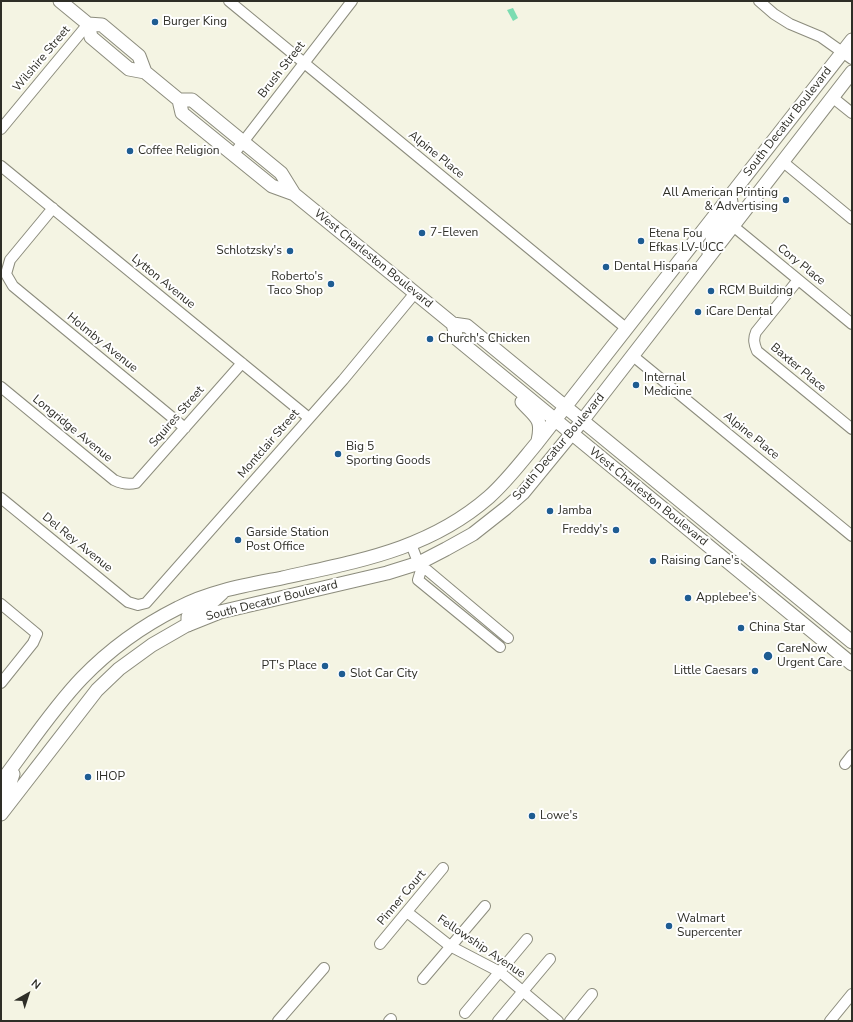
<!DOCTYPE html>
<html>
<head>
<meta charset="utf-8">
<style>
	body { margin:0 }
	#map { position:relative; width:853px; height:1022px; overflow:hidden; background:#f4f4e3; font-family:"Nunito Sans",sans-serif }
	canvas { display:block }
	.frame { position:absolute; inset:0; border:2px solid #2e2e27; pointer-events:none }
	.north { position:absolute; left:8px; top:974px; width:40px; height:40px; -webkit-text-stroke:3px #fff; paint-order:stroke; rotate:39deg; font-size:11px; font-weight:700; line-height:16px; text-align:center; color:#2e2e27 }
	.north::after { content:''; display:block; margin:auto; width:14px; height:18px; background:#2e2e27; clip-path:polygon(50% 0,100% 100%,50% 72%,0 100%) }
</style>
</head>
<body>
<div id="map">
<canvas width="853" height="1022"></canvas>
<div class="frame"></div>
<div class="north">N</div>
</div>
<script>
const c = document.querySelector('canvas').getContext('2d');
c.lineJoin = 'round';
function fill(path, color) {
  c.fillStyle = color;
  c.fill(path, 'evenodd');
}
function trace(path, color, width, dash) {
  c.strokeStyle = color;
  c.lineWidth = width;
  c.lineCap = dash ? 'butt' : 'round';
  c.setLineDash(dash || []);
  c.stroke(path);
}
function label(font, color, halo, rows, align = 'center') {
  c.font = font + ' "Nunito Sans",sans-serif';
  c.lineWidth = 4;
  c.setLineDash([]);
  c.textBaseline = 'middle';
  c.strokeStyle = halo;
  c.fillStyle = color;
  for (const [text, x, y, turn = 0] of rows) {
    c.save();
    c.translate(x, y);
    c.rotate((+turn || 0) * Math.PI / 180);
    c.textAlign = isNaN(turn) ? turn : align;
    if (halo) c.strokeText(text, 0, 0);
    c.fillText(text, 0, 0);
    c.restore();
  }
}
fill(new Path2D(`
	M513,8L518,18L513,21L507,10Z`), '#7bdcb1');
const minor = new Path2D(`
	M229,1L627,329
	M759,1L774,14L790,24L821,37L852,59
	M832,97L852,113
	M1,129L88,24
	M233,155L352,1
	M782,161L852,219
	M1,166L309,418
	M53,208L10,260L6,274L13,286L185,428
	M733,226L852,324
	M798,280L756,332C753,339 754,344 757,351L852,429
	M633,356L852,536
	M1,387L114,480C122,484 128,485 136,483L242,363
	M1,498L128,602L138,605L146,603L343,380L415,293
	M411,544L421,570L418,580L500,647
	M421,570H427L508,638
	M1,604L37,634L33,643L1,683
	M845,764L852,755
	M407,912L450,946L500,972L558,1021
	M380,944L443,868
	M423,979L485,906
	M465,1013L527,939
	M278,1021L324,968
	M389,1021L391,1019
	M498,1021L550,959
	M570,1021L592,994
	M830,1021L852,994`);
const major = new Path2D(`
	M60,1L88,24L102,25L139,56L145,72L179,100L182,113L272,186L294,194
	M88,24L91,37L129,69L145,72
	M179,100H192L281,173L294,194L453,324L467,326L852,642
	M730,196L732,209L725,220L733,226
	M709,253L713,236L718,225L715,216
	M453,324L457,339L852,664
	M522,402C536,418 543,418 538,441
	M188,625V617L190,613L209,605L222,593
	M1,782C27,748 53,708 82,678C110,649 142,626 178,608C210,591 247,585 282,578C358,561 428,550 489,497C507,481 522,461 537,443L852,40
	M1,796L10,783L13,774
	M1,814L97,690L119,669L152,645L185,626L220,612L387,573L419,563L446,549L473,534L506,508L523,493L582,421L852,72`);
trace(minor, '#8c8c7d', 12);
trace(major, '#8c8c7d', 15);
trace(minor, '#fff', 10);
trace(major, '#fff', 13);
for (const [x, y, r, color] of [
	[155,22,4,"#1e5c92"],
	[130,151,4,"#1e5c92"],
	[786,200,4,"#1e5c92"],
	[422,233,4,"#1e5c92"],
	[641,241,4,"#1e5c92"],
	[290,251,4,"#1e5c92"],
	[606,267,4,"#1e5c92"],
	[331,284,4,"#1e5c92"],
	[711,291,4,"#1e5c92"],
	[698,312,4,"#1e5c92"],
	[430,339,4,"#1e5c92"],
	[636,385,4,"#1e5c92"],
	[338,454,4,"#1e5c92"],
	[550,511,4,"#1e5c92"],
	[616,530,4,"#1e5c92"],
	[238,540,4,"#1e5c92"],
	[653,561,4,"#1e5c92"],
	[688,598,4,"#1e5c92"],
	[741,628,4,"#1e5c92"],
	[768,656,5,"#1e5c92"],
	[325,666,4,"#1e5c92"],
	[755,671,4,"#1e5c92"],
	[342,674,4,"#1e5c92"],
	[88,777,4,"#1e5c92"],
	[532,816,4,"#1e5c92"],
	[669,926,4,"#1e5c92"]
]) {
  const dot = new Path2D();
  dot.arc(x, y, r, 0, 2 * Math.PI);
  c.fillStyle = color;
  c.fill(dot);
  trace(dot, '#fff', 1.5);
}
label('12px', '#2e2e27', '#fff', [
	["Burger King",163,22],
	["Coffee Religion",138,151],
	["All American Printing",778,193,"right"],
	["& Advertising",778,207,"right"],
	["7-Eleven",430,233],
	["Etena Fou",649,234],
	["Efkas LV-UCC",649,248],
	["Schlotzsky's",282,251,"right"],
	["Dental Hispana",614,267],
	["Roberto's",323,277,"right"],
	["Taco Shop",323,291,"right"],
	["RCM Building",719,291],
	["iCare Dental",706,312],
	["Church's Chicken",438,339],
	["Internal",644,378],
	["Medicine",644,392],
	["Big 5",346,447],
	["Sporting Goods",346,461],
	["Jamba",558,511],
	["Freddy's",608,530,"right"],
	["Garside Station",246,533],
	["Post Office",246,547],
	["Raising Cane's",661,561],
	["Applebee's",696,598],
	["China Star",749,628],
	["CareNow",777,649],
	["Urgent Care",777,663],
	["PT's Place",317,666,"right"],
	["Little Caesars",747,671,"right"],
	["Slot Car City",350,674],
	["IHOP",96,777],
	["Lowe's",540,816],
	["Walmart",677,919],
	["Supercenter",677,933]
], 'left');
label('12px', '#2e2e27', '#fff', [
	["Wilshire Street",42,59,-50],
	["Brush Street",282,70,-52],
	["South Decatur Boulevard",788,122,-52],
	["Alpine Place",436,155,39],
	["West Charleston Boulevard",373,259,39],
	["Cory Place",801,265,39],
	["Lytton Avenue",163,282,39],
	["Holmby Avenue",102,343,39],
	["Baxter Place",798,368,40],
	["Squires Street",177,417,-49],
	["Longridge Avenue",72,429,39],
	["Alpine Place",751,436,39],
	["Montclair Street",269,444,-49],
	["South Decatur Boulevard",559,447,-50],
	["West Charleston Boulevard",648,497,39],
	["Del Rey Avenue",77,543,39],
	["South Decatur Boulevard",272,601,-14],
	["Pinner Court",402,898,-50],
	["Fellowship Avenue",481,947,34]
]);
</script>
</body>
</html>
